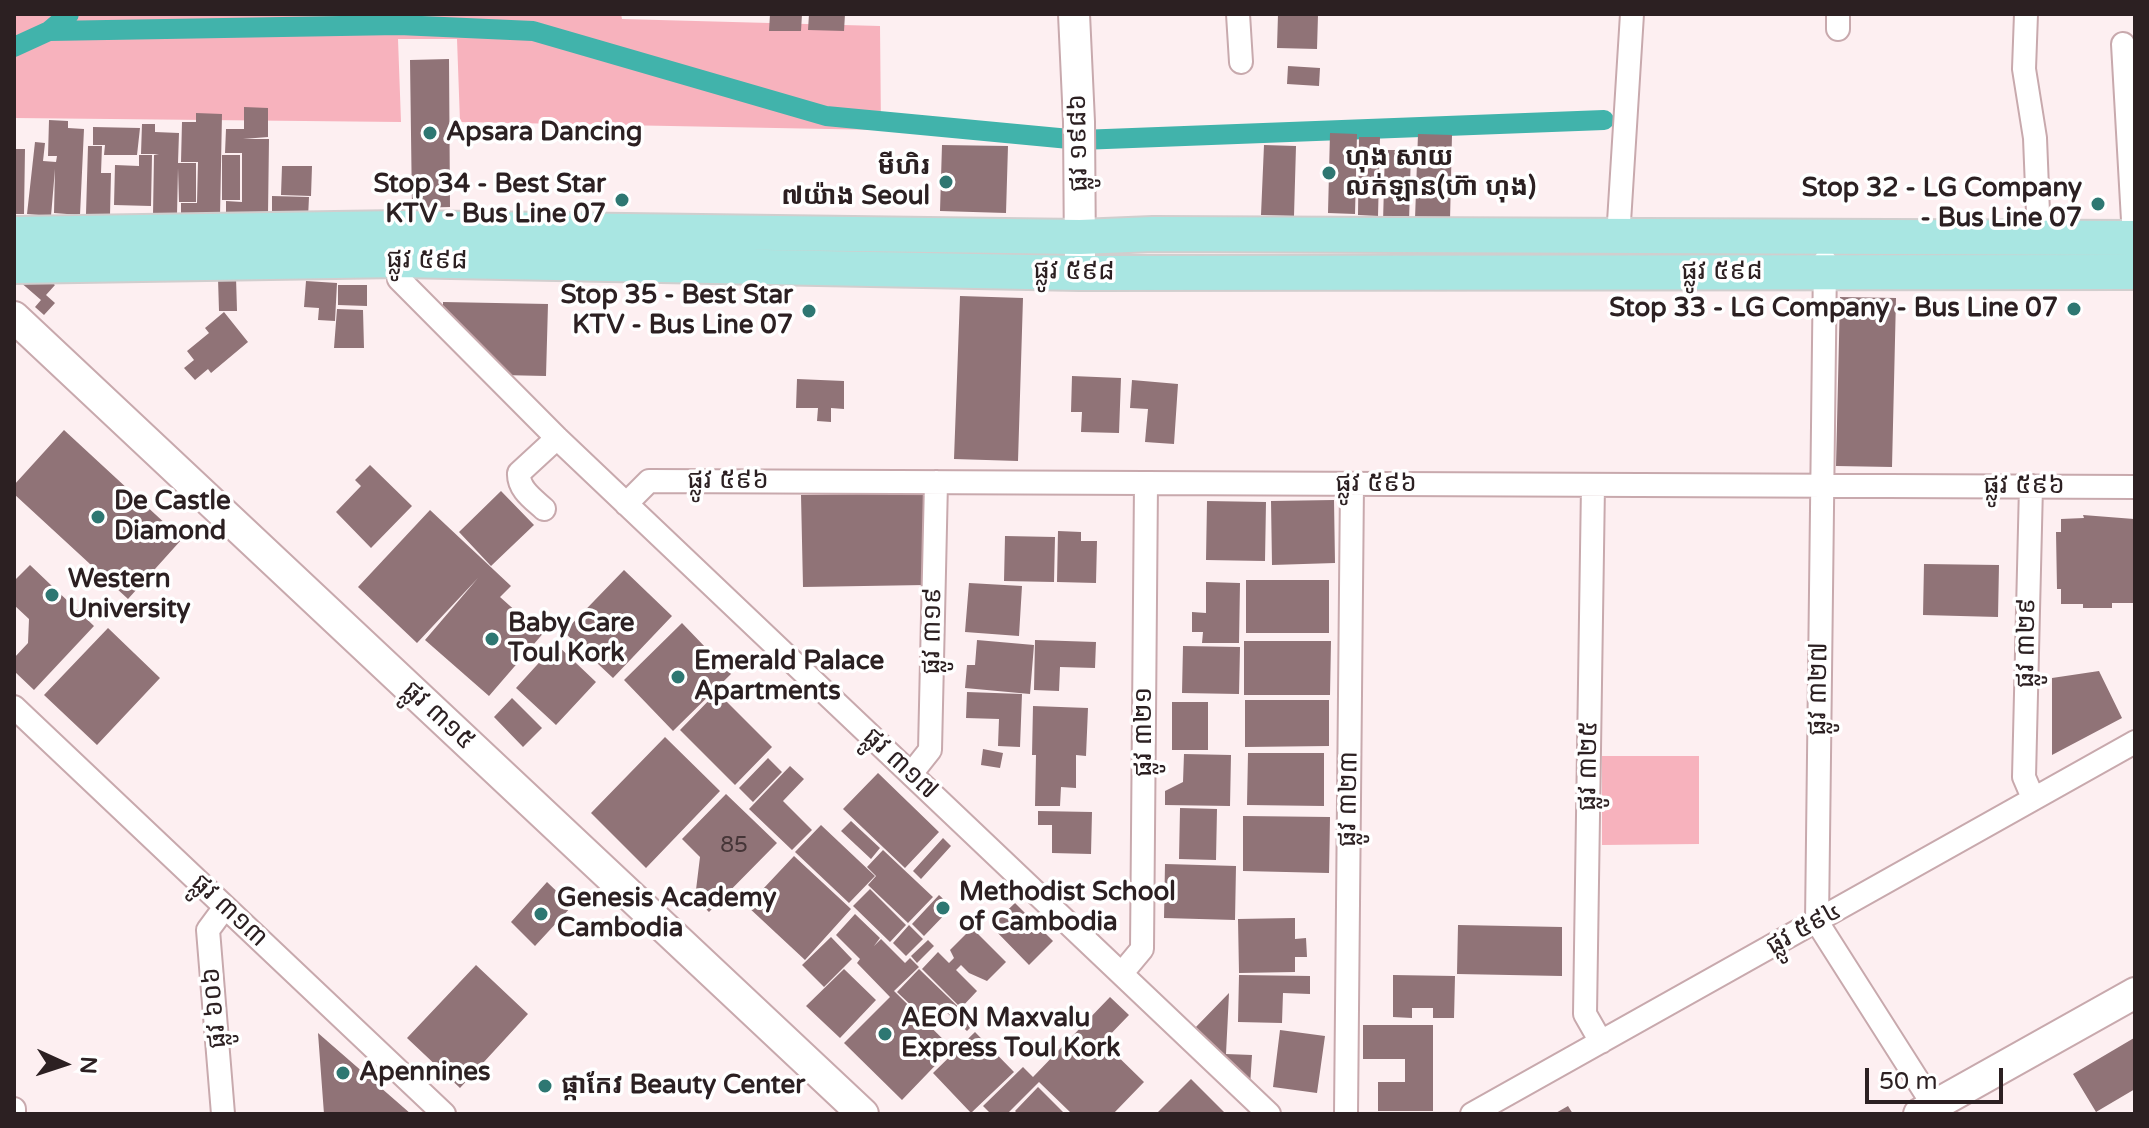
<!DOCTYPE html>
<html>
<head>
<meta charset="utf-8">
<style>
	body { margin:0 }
	#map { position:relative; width:2149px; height:1128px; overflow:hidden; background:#fdeff1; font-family:"Varela Round",sans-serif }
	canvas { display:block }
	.frame { position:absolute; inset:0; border:16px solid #2c2022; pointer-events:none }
	.north { position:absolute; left:24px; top:1024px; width:80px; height:80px; -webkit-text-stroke:6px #fff; paint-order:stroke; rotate:93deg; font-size:22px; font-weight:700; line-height:32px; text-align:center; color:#2c2022 }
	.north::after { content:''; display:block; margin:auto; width:28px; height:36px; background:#2c2022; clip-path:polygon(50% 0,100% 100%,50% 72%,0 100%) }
	.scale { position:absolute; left:1865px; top:1068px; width:138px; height:36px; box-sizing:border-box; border:4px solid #2c2022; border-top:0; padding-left:10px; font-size:24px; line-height:28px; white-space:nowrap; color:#2c2022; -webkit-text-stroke:6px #fff; paint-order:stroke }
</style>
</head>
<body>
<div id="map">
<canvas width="2149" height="1128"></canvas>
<div class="frame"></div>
<div class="north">N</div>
<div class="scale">50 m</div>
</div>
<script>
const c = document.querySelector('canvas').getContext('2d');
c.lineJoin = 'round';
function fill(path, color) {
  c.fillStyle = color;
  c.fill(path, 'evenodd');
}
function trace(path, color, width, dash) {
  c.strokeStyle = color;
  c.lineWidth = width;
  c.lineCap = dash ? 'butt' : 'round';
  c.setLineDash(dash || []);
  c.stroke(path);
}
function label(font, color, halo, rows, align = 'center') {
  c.font = font + ' "Varela Round","Noto Sans Khmer",sans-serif';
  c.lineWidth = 7;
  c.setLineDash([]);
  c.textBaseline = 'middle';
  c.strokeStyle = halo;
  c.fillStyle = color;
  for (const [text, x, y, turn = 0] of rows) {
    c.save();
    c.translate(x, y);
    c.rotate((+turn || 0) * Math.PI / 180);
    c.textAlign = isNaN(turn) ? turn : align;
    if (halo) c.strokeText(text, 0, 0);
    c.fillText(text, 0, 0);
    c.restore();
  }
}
fill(new Path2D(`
	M14,14H621L622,19L880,26L881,130L460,122L457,39H398L401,122L14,118Z
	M1602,756H1699V844L1602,845Z`), '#f7b2bd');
trace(new Path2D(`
	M49,31L399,25L533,31L826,116L1080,140L1604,120
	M14,47L49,31L69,14`), '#41b3ab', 20);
fill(new Path2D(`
	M770,14H802L801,31H769Z
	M809,14H845L844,31L808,30Z
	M1278,14L1318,15L1317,49L1277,48Z
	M449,59L450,207L412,208L410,60Z
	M1288,66L1320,68L1319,86L1287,84Z
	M244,107L268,108V137L243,139H269L268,214H226V201L242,202V153H225L226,129H244Z
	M196,113L222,114L220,216H181V203H197L198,162H181L182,122H196Z
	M49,120L68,121V128L84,129L80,215L54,213L55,169L51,216L27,214L35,142L45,143L43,161L56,162L57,156H48Z
	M142,124H155V132L179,133L178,163H196V202H179L178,168L177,215H153L154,155L159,154H141Z
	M93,127L140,128L137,155H104L105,145H93Z
	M1330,133L1357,134L1355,214L1328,213Z
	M1418,134L1452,135L1450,220L1415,219Z
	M1359,137H1380L1378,216L1358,215Z
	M942,145L1008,146L1006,213L940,211Z
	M1264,145L1296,146L1294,216L1261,215Z
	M88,146H102L101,173H111L110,215L86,214Z
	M14,149H25L24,214H14Z
	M1385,150H1411L1409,222H1383Z
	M139,155H152L151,206L114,205L115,165L139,166Z
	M222,155H240V200H222Z
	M282,166H312L311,196L281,195Z
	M272,196L309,197L308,218L272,216Z
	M32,266L55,285L46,295L55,303L44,315L35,307L41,300L19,281Z
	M236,277L237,311H219L218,278Z
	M306,281L337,283L335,321L318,320L319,308L304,307Z
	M338,285H367V306L338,305Z
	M960,296L1023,298L1018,461L954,459Z
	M1840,297L1896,298L1892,467L1836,466Z
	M443,302L548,304L546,376L501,375L443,316Z
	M337,309L363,310L364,348H334Z
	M224,312L248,342L211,373L208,369L195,380L184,368L194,360L187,351L209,333L205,328Z
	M1072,376L1121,378L1119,433L1081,432L1082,412H1071Z
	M797,379L844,381V409L831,408V422L817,421L818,408H796Z
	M1132,380L1178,384L1174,444L1145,442L1148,409L1130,408Z
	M64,430L182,539L128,599L14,494V485Z
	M370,465L412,506L371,548L336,512L361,486L355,480Z
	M501,491L534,525L491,566L459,532Z
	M923,493L925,585L803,587L801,495Z
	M1334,500L1335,563L1272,565L1271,501Z
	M1207,501L1266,502L1265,561L1206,560Z
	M430,510L511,586L500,597L528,622L531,617L546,630L489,696L425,640L478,578L417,643L358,587Z
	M2083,515L2134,519L2135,603H2112V608H2083V604H2061V589H2057L2056,532H2061V519L2084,518Z
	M1058,531L1081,532V541H1097L1096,583L1057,582Z
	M1005,536L1055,537L1054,582L1004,581Z
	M1924,564L1999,565L1998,617L1923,615Z
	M30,565L94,626L34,690L14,671V658L28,643L29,619L14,605V581Z
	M624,570L672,616L613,678L564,632Z
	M1246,580H1329V633H1246Z
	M1206,582L1240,583L1239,643H1202L1203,632H1192V612L1206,613Z
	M969,583L1022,586L1019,636L965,632Z
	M682,623L731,674L673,731L624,680Z
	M108,628L160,678L97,745L44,695Z
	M977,640L1034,645L1030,694L965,688L967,665H975Z
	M1035,640L1096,642L1095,668L1060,667L1059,691L1034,690Z
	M1244,641H1331L1330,695H1244Z
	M556,644L596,682L556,725L516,688Z
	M1183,646L1240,647L1239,694L1182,693Z
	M2099,671L2122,718L2052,755V678Z
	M717,692L772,747L735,785L680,730Z
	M967,692L1022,694L1020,747L998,746L999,719L966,718Z
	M512,698L542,728L523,747L494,717Z
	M1245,700H1329V746L1245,747Z
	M1172,702H1208V750H1172Z
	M1033,706L1088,708L1086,756L1076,755V788L1061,787L1060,806H1035L1036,755H1032Z
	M665,737L720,791L646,868L591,813Z
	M983,749L1003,753L1000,768L981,765Z
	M1248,753H1324V806L1247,805Z
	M1184,754L1231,755L1230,806L1165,805V791L1183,782Z
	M768,758L782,772L753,802L739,788Z
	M790,766L804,779L783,801L812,830L792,850L749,809Z
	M878,773L939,832L905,868L843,809Z
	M726,794L777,843L709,912L695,898L700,857L682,839Z
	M1180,808L1217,809L1216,860L1179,859Z
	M1038,811L1092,812L1091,854L1052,853V825H1038Z
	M1243,816L1330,817L1329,873L1243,871Z
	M851,821L880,848L871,859L841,831Z
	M821,825L875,876L849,903L795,852Z
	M943,838L951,846L921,879L913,871Z
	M883,850L933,897L908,923L868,885L876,876L867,867Z
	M794,856L851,909L805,960L747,906Z
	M1165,864L1236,866L1235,920L1164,918Z
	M547,882L572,906L535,946L511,922Z
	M870,889L906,925L890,942L853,906Z
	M939,895L952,907L924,936L912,924Z
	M1015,903L1053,941L1029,965L991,926Z
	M855,914L880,938L874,946L881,939L905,963L910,958L919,967L894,991L952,1048L902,1100L844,1043L890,997L857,963L860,959L836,935Z
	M1295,918V939L1306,938L1307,957H1295V972L1239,973L1238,919Z
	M909,925L923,939L906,956L893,943Z
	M1458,925L1562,927V976L1457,974Z
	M972,928L1006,962L987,981L969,973L961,965L956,970L977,991L961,1008L922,969L938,952L949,963L954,958L950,950Z
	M831,937L852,959L824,987L802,965Z
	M928,940L934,946L917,963L911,956Z
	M476,965L528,1014L460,1088L407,1038Z
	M844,969L876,1000L840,1038L806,1006Z
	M919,969L975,1023L967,1031L946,1012L933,1026L897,992Z
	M1239,975L1310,976V994L1283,993L1282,1023L1238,1022Z
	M1393,975L1455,976L1454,1018H1433V1008H1412V1018L1393,1017Z
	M1229,993L1226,1054L1252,1055L1250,1086L1194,1029Z
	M1110,997L1129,1015L1103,1042L1144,1082L1113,1114H1072L1039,1082L1007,1114H991L983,1106L1023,1067L1033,1077Z
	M1363,1025H1433V1111H1378V1082H1405V1059H1363Z
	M1280,1030L1325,1036L1317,1093L1273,1087Z
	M975,1032L1014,1072L971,1113L933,1073Z
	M318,1033L411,1114H324Z
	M2134,1038L2135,1089L2096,1112L2073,1074Z
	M1191,1079L1226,1114H1156Z
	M1038,1087L1065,1114H1018L1015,1111Z
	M1568,1106L1573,1114H1554Z`), '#907377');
const street = new Path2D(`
	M1238,14L1241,62
	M1838,14V29
	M2026,14L2024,69L2035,138L2039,238
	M2123,44L2134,238
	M1618,238L1632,14
	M399,250V279L557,438L1269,1114
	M1825,261L1817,922L1934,1106
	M1593,485L1585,1014L1601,1042
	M2031,486L2024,777L2033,798
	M626,504L649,481L2135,487
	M544,509C533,499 518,489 519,473L557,438
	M14,707L444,1114
	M911,774L930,750L936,482
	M1122,973L1142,949L1146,483
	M14,1109V1114
	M223,1114L208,930L225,907
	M1346,1114L1352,484
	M1472,1114L2135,742`);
const secondary = new Path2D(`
	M1074,14L1079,122L1080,260
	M14,317L863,1114
	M1919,1114L2135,993`);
const primary = new Path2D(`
	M14,234L399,228L1080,237L1153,234L2135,238
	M14,266L399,260L1080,273L2135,272`);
trace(street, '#c8a9ad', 26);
trace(secondary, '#c8a9ad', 34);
trace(primary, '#d1cece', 38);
trace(street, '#fff', 22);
trace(secondary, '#fff', 30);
trace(primary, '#a9e6e2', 34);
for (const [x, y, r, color] of [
	[430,133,8,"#2e7772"],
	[1329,173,8,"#2e7772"],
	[946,182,8,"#2e7772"],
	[622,200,8,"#2e7772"],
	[2098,204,8,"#2e7772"],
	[2074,309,8,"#2e7772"],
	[809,311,8,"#2e7772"],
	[98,517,8,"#2e7772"],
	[52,595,8,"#2e7772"],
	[492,639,8,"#2e7772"],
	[678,677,8,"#2e7772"],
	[943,908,8,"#2e7772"],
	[541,914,8,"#2e7772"],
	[885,1034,8,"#2e7772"],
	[343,1073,8,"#2e7772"],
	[545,1086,8,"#2e7772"]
]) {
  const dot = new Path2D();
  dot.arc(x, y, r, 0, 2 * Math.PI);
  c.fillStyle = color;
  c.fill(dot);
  trace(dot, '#fff', 3);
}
label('22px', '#453537', null, [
	["85",734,846]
]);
label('bold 26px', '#2c2022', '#fff', [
	["Apsara Dancing",446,133],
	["ហុង សាយ",1345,158],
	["លក់ឡាន(ហ៊ា ហុង)",1345,188],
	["មីហិរ",930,167,"right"],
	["៧យ៉ាង Seoul",930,197,"right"],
	["Stop 34 - Best Star",606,185,"right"],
	["KTV - Bus Line 07",606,215,"right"],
	["Stop 32 - LG Company",2082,189,"right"],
	["- Bus Line 07",2082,219,"right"],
	["Stop 35 - Best Star",793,296,"right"],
	["KTV - Bus Line 07",793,326,"right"],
	["Stop 33 - LG Company - Bus Line 07",2058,309,"right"],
	["De Castle",114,502],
	["Diamond",114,532],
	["Western",68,580],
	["University",68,610],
	["Baby Care",508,624],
	["Toul Kork",508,654],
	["Emerald Palace",694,662],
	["Apartments",694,692],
	["Methodist School",959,893],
	["of Cambodia",959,923],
	["Genesis Academy",557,899],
	["Cambodia",557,929],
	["AEON Maxvalu",901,1019],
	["Express Toul Kork",901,1049],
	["Apennines",359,1073],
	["ផ្កាកែវ Beauty Center",561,1086]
], 'left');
label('26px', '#2c2022', '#fff', [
	["ផ្លូវ ១៩៨៦",1079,143,-91],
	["ផ្លូវ ៥៩៨",427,261,1],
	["ផ្លូវ ៥៩៨",1074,272,1],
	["ផ្លូវ ៥៩៨",1722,272],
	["ផ្លូវ ៥៩៦",728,481],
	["ផ្លូវ ៥៩៦",1376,484],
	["ផ្លូវ ៥៩៦",2024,486],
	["ផ្លូវ ៣១៩",933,631,-89],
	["ផ្លូវ ៣២៩",2027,643,-89],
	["ផ្លូវ ៣២៧",1819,689,-89],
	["ផ្លូវ ៣១៥",438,716,43],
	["ផ្លូវ ៣២១",1144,732,-90],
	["ផ្លូវ ៣១៧",900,764,43],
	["ផ្លូវ ៣២៥",1589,766,-89],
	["ផ្លូវ ៣២៣",1349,799,-89],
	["ផ្លូវ ៣១៣",229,911,43],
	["ផ្លូវ ៥៩៤",1804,929,-29],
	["ផ្លូវ ៦០៦",215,1008,-95]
]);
</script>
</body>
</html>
